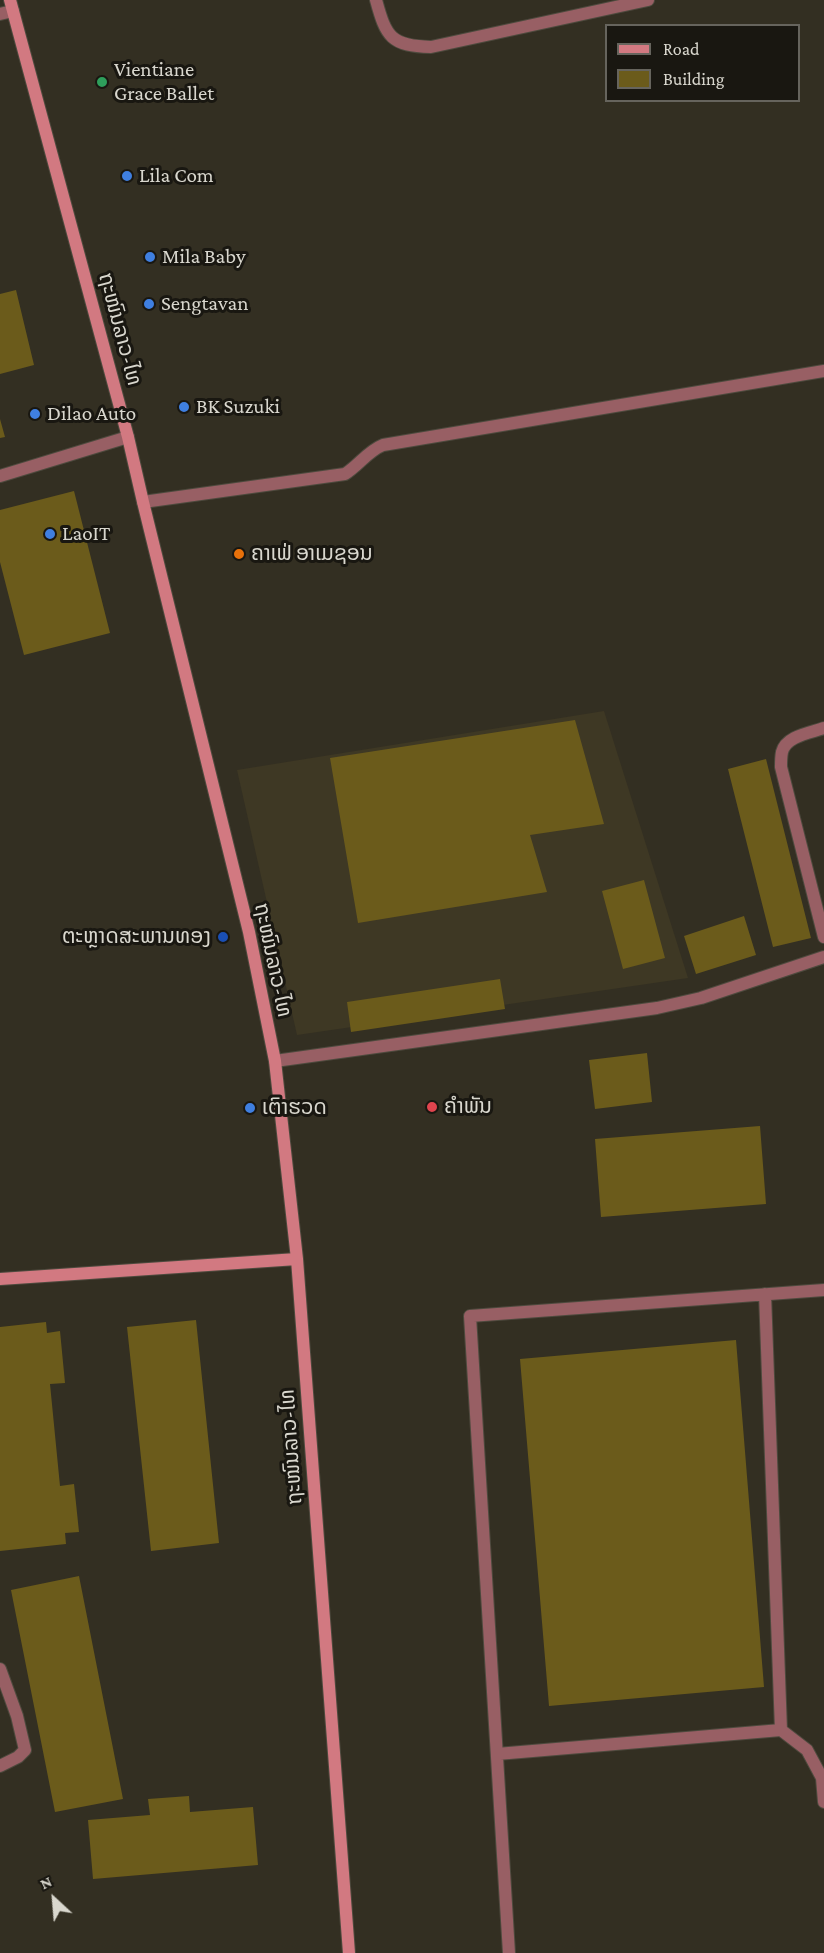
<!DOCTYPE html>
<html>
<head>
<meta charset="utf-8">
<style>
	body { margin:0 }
	#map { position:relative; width:824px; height:1953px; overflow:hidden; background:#332f22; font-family:"Crimson Pro",serif }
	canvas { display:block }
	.legend { position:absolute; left:605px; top:24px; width:195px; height:78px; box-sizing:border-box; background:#191711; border:2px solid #66645d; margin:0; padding:8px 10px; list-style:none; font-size:18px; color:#d9d7ce }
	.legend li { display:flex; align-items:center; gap:12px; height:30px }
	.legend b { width:30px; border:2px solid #66645d }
	.north { position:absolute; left:24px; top:1869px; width:60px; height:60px; -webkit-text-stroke:4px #191711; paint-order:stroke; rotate:334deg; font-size:16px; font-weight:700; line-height:24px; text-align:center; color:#d9d7ce }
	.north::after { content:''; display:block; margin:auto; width:21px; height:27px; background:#d9d7ce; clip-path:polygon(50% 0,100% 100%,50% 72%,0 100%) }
</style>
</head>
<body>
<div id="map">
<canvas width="824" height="1953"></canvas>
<ul class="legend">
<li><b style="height:8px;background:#d27981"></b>Road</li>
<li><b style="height:16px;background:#6b5b1b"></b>Building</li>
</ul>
<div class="north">N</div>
</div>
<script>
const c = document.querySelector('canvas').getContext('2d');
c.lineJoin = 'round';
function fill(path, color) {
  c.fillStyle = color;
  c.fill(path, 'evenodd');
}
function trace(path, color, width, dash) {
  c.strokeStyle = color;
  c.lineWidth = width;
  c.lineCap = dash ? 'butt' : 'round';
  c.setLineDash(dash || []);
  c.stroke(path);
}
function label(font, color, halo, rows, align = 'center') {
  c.font = font + ' "Crimson Pro","Noto Sans Lao",serif';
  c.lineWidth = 6;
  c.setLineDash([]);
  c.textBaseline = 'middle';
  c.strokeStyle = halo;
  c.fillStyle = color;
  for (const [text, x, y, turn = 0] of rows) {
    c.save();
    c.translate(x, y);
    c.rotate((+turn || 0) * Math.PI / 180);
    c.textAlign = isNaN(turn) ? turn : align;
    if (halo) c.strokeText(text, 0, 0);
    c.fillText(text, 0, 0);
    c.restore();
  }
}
fill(new Path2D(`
	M604,711L688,978L297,1035L237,770Z`), '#3e3824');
fill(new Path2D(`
	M16,290L34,365L0,374V294Z
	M0,419L5,437L0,438Z
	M74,491L110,633L24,655L0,562V510Z
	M575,720L604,824L530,835L547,892L358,923L330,758Z
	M766,759L811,938L773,947L728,769Z
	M644,880L665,958L623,969L602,891Z
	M744,916L756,955L696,974L684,936Z
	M500,979L505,1009L351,1032L347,1002Z
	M647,1053L652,1102L595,1109L589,1060Z
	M760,1126L766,1204L601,1217L595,1139Z
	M196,1320L219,1543L151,1551L127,1327Z
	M46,1322L47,1333L60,1331L65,1383L50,1384L60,1486L74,1484L79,1532L65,1533L66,1544L0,1551V1327Z
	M736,1340L764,1687L549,1706L520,1359Z
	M79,1576L123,1799L55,1812L11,1590Z
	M189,1796L190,1812L253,1807L258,1865L93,1879L88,1820L150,1815L148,1799Z`), '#6b5b1b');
const lane = new Path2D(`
	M0,14L13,11
	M824,728C810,733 786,736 782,752C781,757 781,763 781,767L824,937
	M765,1294L781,1730
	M497,1754L781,1730L807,1750L822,1778L824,1802
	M509,1953L470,1316L824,1290`);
const street = new Path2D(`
	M376,0C386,37 391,46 431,47L648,0
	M0,476L128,437
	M143,502L345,474C359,465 368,451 383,445L824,371
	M275,1061L657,1008L701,998L824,957
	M0,1669L17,1716L25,1750L18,1757L0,1766`);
const secondary = new Path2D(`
	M10,0L128,437L143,502L249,932L275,1061L297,1259L349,1953
	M0,1279L297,1259`);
trace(lane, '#4e4a3e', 14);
trace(street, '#4e4a3e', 14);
trace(secondary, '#4e4a3e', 14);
trace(lane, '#985f64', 12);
trace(street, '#985f64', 12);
trace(secondary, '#d27981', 12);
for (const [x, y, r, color] of [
	[102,82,6,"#2e9e5b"],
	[127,176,6,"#3f7fe0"],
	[150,257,6,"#3f7fe0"],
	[149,304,6,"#3f7fe0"],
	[184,407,6,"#3f7fe0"],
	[35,414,6,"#3f7fe0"],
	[50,534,6,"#3f7fe0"],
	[239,554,6,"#e8710a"],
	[223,937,6,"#1a4fb4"],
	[432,1107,6,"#e0444e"],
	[250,1108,6,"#3f7fe0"]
]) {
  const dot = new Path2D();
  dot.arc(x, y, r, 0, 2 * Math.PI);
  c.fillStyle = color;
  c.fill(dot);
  trace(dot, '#191711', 2);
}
label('21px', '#d9d7ce', '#191711', [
	["Vientiane",114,70],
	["Grace Ballet",114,94],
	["Lila Com",139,176],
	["Mila Baby",162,257],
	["Sengtavan",161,304],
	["BK Suzuki",196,407],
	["Dilao Auto",47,414],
	["LaoIT",62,534],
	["ຄາເຟ່ ອາເມຊອນ",251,554],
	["ຕະຫຼາດສະພານທອງ",211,937,"right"],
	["ຄໍາພັນ",444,1107],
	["ເຕົາຮວດ",262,1108]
], 'left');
label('21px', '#d9d7ce', '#191711', [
	["ຖະໜົນລາວ-ໄທ",120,329,75],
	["ຖະໜົນລາວ-ໄທ",273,960,78],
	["ຖະໜົນລາວ-ໄທ",291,1447,-94]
]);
</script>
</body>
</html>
